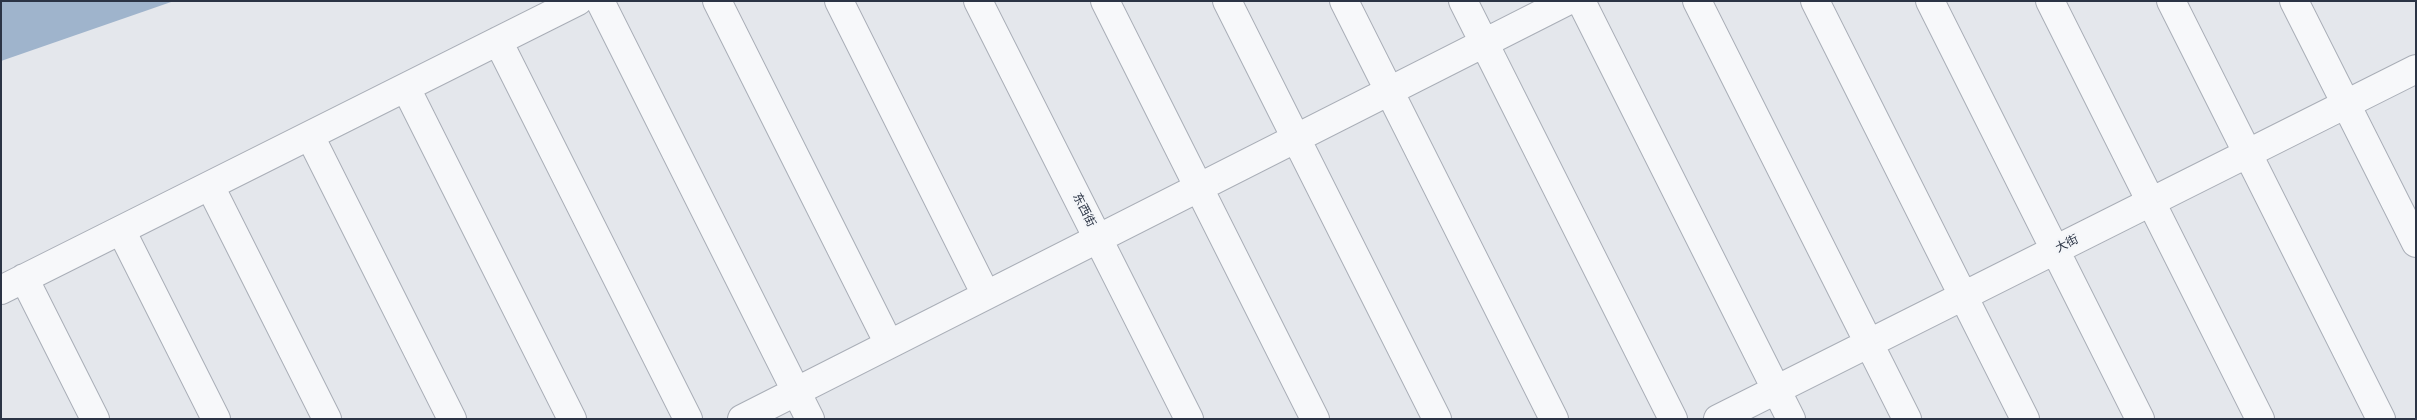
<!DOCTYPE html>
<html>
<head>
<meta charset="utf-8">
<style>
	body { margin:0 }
	#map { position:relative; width:2417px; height:420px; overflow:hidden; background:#e4e7ec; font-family:Figtree,sans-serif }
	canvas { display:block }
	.frame { position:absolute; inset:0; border:2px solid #2b3445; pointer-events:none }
</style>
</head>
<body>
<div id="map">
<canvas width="2417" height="420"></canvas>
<div class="frame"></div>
</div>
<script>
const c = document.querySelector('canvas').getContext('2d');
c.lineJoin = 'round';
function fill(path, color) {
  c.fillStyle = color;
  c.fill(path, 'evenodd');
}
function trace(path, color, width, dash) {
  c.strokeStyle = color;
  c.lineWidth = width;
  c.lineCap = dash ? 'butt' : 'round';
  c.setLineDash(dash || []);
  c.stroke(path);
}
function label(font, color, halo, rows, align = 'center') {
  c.font = font + ' Figtree,"Noto Sans SC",sans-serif';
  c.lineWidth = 5;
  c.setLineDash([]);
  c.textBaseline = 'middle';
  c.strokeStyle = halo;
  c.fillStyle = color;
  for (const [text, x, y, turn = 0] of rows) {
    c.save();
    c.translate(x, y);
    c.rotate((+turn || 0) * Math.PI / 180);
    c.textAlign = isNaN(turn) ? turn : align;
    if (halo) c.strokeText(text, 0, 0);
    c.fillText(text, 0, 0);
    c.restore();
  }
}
fill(new Path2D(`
	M1,1H174L1,61Z`), '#9fb4cc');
const minor = new Path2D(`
	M600,1L810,419
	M717,1L889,344
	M839,1L986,295
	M978,1L1189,419
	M1105,1L1315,419
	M1227,1L1437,419
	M1344,1L1554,419
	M1463,1L1673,419
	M1581,1L1791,419
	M1697,1L1907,419
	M1815,1L2025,419
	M1930,1L2140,419
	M2050,1L2260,419
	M2171,1L2381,419
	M2294,1L2416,243
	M498,41L688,419
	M406,88L572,419
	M310,136L452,419
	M210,186L327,419
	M121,230L216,419
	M24,278L95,419
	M1,290L578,1
	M742,419L1567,1
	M1718,419L2416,69`);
trace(minor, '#a9aeb7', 30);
trace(minor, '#f7f8fa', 28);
label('12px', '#2b3445', '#f4f6f9', [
	["东西街",1084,210,63],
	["大街",2067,244,-27]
]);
</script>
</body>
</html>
